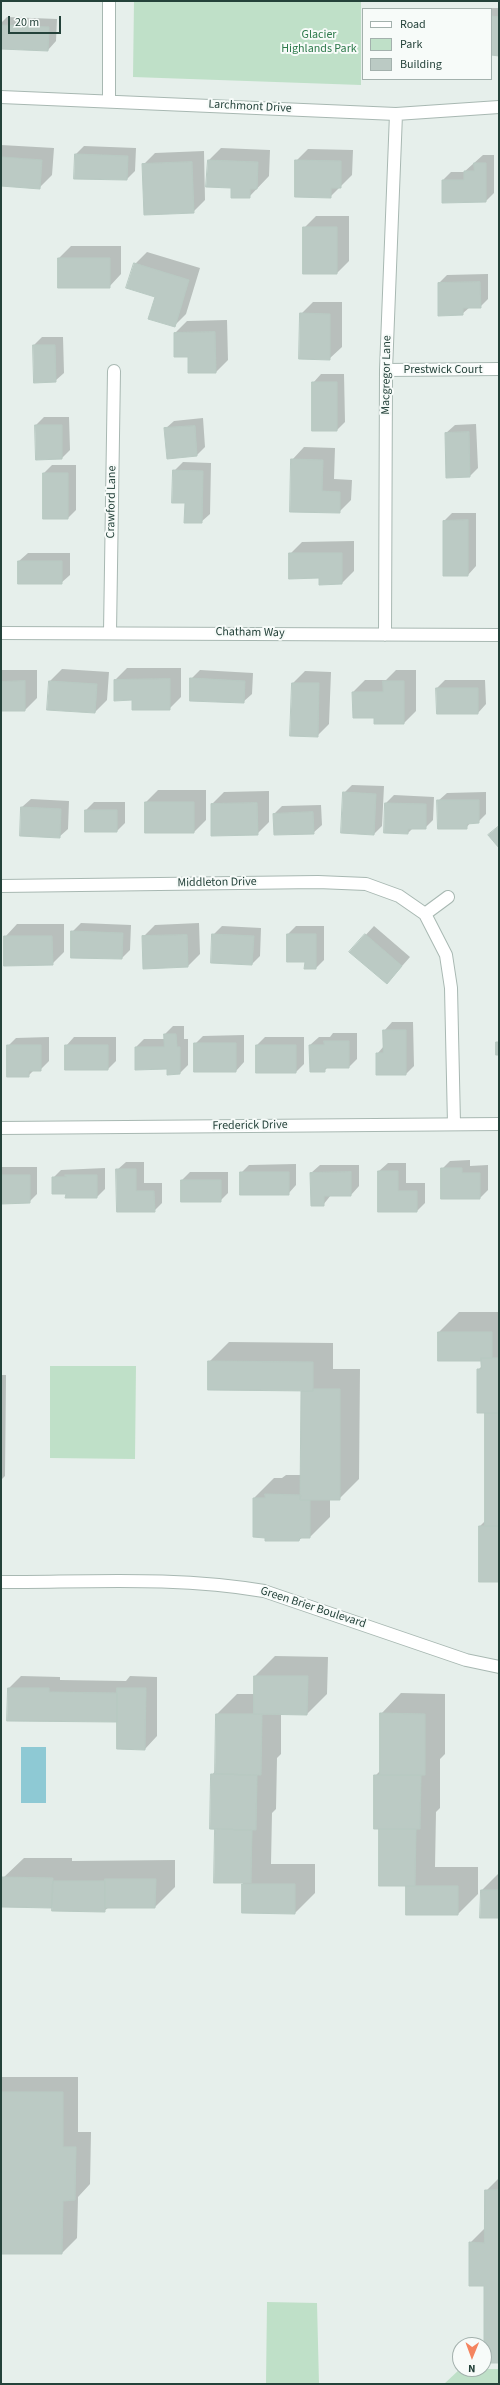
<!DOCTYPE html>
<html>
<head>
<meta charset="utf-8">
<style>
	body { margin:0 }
	#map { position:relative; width:500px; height:2385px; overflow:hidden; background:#e6efeb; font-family:"Source Sans 3",sans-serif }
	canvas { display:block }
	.frame { position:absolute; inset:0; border:2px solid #24423a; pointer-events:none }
	.legend { position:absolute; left:362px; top:8px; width:130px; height:72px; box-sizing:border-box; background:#f7fbf9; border:1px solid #a3b1ad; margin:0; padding:5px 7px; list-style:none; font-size:12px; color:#24423a }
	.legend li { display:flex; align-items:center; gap:8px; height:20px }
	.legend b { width:20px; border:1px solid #a3b1ad }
	.north { position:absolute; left:452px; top:2337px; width:40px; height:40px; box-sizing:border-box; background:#f7fbf9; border:1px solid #a3b1ad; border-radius:50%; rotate:181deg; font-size:11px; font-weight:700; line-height:16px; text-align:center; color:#24423a }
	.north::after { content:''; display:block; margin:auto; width:14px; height:18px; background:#f4845f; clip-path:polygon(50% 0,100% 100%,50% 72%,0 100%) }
	.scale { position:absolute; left:8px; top:16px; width:53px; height:18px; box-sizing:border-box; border:2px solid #24423a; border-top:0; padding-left:5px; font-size:12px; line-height:14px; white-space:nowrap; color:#24423a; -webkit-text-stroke:3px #f7fbf9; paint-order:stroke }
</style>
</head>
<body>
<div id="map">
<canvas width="500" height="2385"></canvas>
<div class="frame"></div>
<ul class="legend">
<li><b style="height:5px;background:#fff"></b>Road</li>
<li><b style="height:11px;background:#bfe0c8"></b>Park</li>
<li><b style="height:11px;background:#bbcac4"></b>Building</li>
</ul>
<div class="north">N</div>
<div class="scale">20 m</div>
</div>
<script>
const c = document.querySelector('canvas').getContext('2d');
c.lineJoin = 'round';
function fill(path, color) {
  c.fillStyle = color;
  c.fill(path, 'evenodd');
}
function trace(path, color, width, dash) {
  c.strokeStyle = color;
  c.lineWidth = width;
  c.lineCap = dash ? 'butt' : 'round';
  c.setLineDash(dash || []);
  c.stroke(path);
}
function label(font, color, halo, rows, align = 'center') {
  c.font = font + ' "Source Sans 3",sans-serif';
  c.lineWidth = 4;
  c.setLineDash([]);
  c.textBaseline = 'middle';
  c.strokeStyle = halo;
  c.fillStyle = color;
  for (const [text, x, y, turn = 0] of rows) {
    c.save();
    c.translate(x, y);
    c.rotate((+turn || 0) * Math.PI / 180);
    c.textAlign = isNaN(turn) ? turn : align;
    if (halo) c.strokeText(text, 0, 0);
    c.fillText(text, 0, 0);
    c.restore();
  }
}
fill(new Path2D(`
	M134,1H361V85L133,77Z
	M50,1366H136L135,1459L50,1458Z
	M267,2302L317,2303L319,2384H266Z
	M460,2369H499V2384H444Z`), '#bfe0c8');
fill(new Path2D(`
	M21,1747H46V1803H21Z`), '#8ec9d4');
fill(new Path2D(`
	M488,8H499V55L491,54V9Z
	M7,17L57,19L56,41L48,50L1,48V23Z
	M1,145L54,148L52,175L40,187L1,185Z
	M84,146L136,148L135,171L127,179L76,154Z
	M221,148L270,150L269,176L249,197L232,187L207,186L209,160Z
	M308,149L353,150L352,175L330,197L296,161Z
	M204,151L205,200L193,212L143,165L155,153Z
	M483,155H494V193L486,201L443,180L451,172H464Z
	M316,216H349V261L337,273L304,228Z
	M71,246H121V274L109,287L59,258Z
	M147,252L200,268L186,314L174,326L135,264Z
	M488,274V299L480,307H470L462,314L439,283L447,275Z
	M313,302H342V347L329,359L301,314Z
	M227,320L228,360L216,372L189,356L175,333L187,321Z
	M42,337H63L64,373L55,381L34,345Z
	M321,374H344L345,422L337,430L313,383Z
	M44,417H69L70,450L62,458L36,425Z
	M203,418L205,447L197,455L165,429L174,421Z
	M476,424L478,468L470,476L447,477L446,433L455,425Z
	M304,447L335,448L334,479L352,480L351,500L339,512L292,460Z
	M183,462L211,463L210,514L201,522L186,503L174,471Z
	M52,465H76V510L68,518L44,473Z
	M452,513H476V566L468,575L444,521Z
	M354,541V571L342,583L320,584V577L290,554L302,542Z
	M28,553H70V575L61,583L19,561Z
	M127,668H181V697L169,709L133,699L115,680Z
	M62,669L109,672L107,700L95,712L50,681Z
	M1,670H37V698L25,710H1Z
	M200,670L253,673L252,694L243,702L191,679Z
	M396,670H416V711L404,723L375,717L353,692L365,680H386Z
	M305,671L331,672L329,724L317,736L291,735L293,683Z
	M445,680H485L486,704L478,713L437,688Z
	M352,785L384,786L382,826L374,834L344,793Z
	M158,790H206V820L194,832H146V802Z
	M269,791V822L257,834L212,804L224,792Z
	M486,792V814L478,822H471L466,828L438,801L447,793Z
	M394,795L434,797L433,820L425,828H413L408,833L386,803Z
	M31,799L69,801L68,829L59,837L22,807Z
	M94,802H125V823L117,831L86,810Z
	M321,805L322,825L313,833L274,814L282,806Z
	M81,923L131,925L130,950L122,958L72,957V932Z
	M199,923L200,954L188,966L143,937L155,925Z
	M17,924H64V952L52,964L5,937Z
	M222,926L261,928L260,956L252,964L213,935Z
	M296,926H324V960L316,968L306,961L288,934Z
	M374,926L410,957L395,974L351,951Z
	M392,1022H413L414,1066L406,1074L377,1054L384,1046V1031Z
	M173,1026H184V1039H188V1065L180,1073L136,1047L144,1039H165V1034Z
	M333,1033H357V1059L349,1067H328L324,1071H311L310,1045L319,1037H330Z
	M244,1035V1062L236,1071L195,1044L203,1036Z
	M49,1037V1061L40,1070H34L28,1076L8,1046L16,1038Z
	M74,1037H116V1061L108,1069L66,1046Z
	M265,1037H304V1064L296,1072L257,1045Z
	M470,1160V1166L488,1165V1190L480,1198H442V1169L450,1161Z
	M126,1162H144V1183H162V1203L154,1211H118L117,1170Z
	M388,1163H406V1183H425V1203L417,1211L379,1171Z
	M296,1164V1185L288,1194L241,1173L249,1165Z
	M320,1165H359V1186L351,1195H331L323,1205H312L311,1173Z
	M1,1167H37V1194L29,1202L1,1203Z
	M105,1168V1189L97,1197L67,1193L53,1178L61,1170Z
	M190,1172H228V1193L220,1201L182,1180Z
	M459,1312H499V1581L480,1526L486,1520V1412L478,1370L482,1366V1360L439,1332Z
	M229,1342L333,1343V1369H360L359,1479L339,1499H330V1517L310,1537H303L299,1540L254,1498L274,1478H282L286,1475H302V1390L209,1362Z
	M1,1375H6L5,1476L1,1480Z
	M275,1656L328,1657L327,1694L307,1714H281V1754L277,1758L276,1809L272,1813L271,1864H315V1893L295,1913L243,1912V1883L216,1828L212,1775L216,1770L217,1714L237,1694H255V1676Z
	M21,1676L60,1677V1680L126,1681L130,1676L157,1677V1736L145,1749L118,1721L9,1688Z
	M401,1693L445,1694V1754L440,1759V1808L436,1812L435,1867H478V1894L458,1914L407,1885L380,1828L375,1776L381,1770V1714Z
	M24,1858H72V1861L175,1860V1887L155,1907H109L104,1911L53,1907L3,1906V1878Z
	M499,1873V1917L482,1890Z
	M1,2077H78V2132H91L90,2184L78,2197L77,2238L62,2253H1Z
	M499,2178V2362H484L485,2285L470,2243L486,2227V2191Z`), '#0003');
const building = new Path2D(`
	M491,16L499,17V56L491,55Z
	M1,25L49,27L48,51L1,49Z
	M75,154L128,156L127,180L74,179Z
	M1,157L42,160L40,189L1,186Z
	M208,160L258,162L257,189H250V198H231V188L206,187Z
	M295,160L341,161V188H331V198L295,197Z
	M192,162L194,213L144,215L142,164Z
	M474,163H486V202L442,203V180H464V171H474Z
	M303,227H337V274H303Z
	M58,258H110V288H58Z
	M134,263L189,280L175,327L148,319L155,297L126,288Z
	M480,282L481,308H463V315L438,316V283Z
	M300,313L330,314V360L299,359Z
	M215,332L216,373H188V357H174V333Z
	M33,345H55L56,382L34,383Z
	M312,382H337V431H312Z
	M35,425H62V459L36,460Z
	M195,426L197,456L167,459L164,428Z
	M469,432L470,477L446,478L445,433Z
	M291,459L323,460L322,491L340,492V513L290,512Z
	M173,470L203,471L202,523H184L185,503H172Z
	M43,473H68V519H43Z
	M468,520V576H443V521Z
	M289,553H342V584L319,585V578L289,579Z
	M18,561H62V584H18Z
	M190,678L245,681L244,703L190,701Z
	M170,679V710H132V700L114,701V680Z
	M25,681V711H1V682Z
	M49,681L97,684L95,713L47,710Z
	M383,681H404V724H374V718H353L352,692H383Z
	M292,683H319L318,737L290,736Z
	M436,688H478V714H437Z
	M343,792L376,794L374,835L341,833Z
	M437,800H479V823L467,824V829H438Z
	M145,802H194V833H145Z
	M257,803L258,835L211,836V804Z
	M385,803L426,804V829H408V834L384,833Z
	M21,807L61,809L60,838L20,836Z
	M85,810H117V832H85Z
	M313,812L314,834L274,835L273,814Z
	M499,826V848L488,835Z
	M71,931L123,933L122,959L71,958Z
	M212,934L254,936L252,965L211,963Z
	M287,934H316V969H304L305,962H287Z
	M365,934L402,966L387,984L349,952Z
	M187,935L188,967L143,969L142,936Z
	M4,936H52L53,965L4,966Z
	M383,1030H406V1075H376V1053H383Z
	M164,1034H176L177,1047H180V1074L167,1075V1069L135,1070V1047H164Z
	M324,1041H349V1068H325V1072H310L309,1045H324Z
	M496,1042H499V1055H496Z
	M194,1043H236V1072H194Z
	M7,1045H41V1071H29V1077H7Z
	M65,1045H108V1070H65Z
	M256,1045H296V1073H256Z
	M441,1168H462V1173H480V1199H441Z
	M116,1169H136V1191H154L155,1212H117Z
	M378,1171H398V1191H417V1212H378Z
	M240,1172H289V1195H240Z
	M351,1172V1196H324V1206H311L310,1173Z
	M1,1175H30V1203L1,1204Z
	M65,1175H97V1198H65L66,1194H52V1177H66Z
	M181,1180H221V1202H181Z
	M438,1332H492V1358H481V1361H438Z
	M481,1358H499V1413H477V1369H481Z
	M208,1361L313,1362V1391L208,1390Z
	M313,1389H340V1500H300L301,1391H313Z
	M485,1413H499V1526H485Z
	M265,1494L301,1495L300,1500H310V1538H300L299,1541H265V1538L253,1537V1498H265Z
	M479,1526H499V1582H479Z
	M254,1676H308L307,1715L254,1714Z
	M8,1688H49V1692L117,1693V1722L7,1721Z
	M117,1688H146L145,1750L117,1749Z
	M380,1713L425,1714V1775H380Z
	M216,1714H262L261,1775L215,1774Z
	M211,1774L257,1775L256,1830L210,1829Z
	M374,1775H421L420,1829H374Z
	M215,1829L252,1830L251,1883H214Z
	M379,1829H416L415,1886H379Z
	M2,1877L53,1878L52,1908L2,1907Z
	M105,1879H156L155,1908H105Z
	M53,1881H105V1912L52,1911Z
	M242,1884H295V1914L242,1913Z
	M406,1886H458V1915H406Z
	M481,1890H499V1918H480Z
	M1,2092H63V2147H76L75,2200L63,2201L62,2254H1Z
	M485,2190H499V2363H484V2286H469V2242L484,2243Z`);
fill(building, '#bbcac4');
trace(building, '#b8c9c2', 1);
const minor = new Path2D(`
	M1,97L396,114L499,107
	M109,101V1
	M386,370L499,369
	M110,632L114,371
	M1,633L499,635
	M385,635L386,370L396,114
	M1,886L318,882L366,884L399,896L425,914L446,955L451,988L454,1124
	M425,914L448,897
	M1,1128L499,1124
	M1,1582C88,1582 178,1576 264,1591L466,1660L499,1667`);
trace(minor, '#a8b8b2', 14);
trace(minor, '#fff', 12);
label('12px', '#2d7a4b', '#f7fbf9', [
	["Glacier",319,35],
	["Highlands Park",319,49]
]);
label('12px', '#24423a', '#f7fbf9', [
	["Larchmont Drive",250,107,3],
	["Prestwick Court",443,370],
	["Macgregor Lane",387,375,-89],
	["Crawford Lane",112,502,-89],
	["Chatham Way",250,633,1],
	["Middleton Drive",217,883,-1],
	["Frederick Drive",250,1126,-1],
	["Green Brier Boulevard",313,1608,18]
]);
</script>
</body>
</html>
